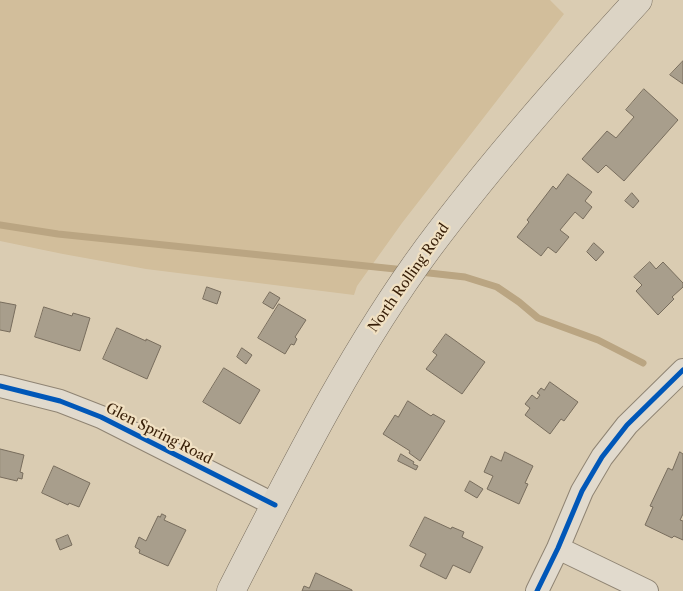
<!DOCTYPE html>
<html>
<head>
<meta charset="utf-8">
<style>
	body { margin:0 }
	canvas { display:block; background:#daccb2 }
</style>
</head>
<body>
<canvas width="683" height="591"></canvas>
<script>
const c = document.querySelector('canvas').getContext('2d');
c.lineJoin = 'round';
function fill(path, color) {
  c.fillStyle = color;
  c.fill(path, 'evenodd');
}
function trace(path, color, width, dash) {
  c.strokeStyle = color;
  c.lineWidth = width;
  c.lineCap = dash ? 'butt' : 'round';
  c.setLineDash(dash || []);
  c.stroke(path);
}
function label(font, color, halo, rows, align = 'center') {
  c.font = font + ' "Libre Caslon Text",serif';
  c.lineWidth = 4.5;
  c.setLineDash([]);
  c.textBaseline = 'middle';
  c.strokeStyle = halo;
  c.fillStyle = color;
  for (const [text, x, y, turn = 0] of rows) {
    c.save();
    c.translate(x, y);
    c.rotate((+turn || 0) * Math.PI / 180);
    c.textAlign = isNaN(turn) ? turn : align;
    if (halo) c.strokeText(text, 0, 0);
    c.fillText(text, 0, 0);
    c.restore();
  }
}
fill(new Path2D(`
	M0,0H550L564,14L402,223L357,286L354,295L146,269L63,254L0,241Z`), '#d2be9b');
trace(new Path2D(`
	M0,225L58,234L405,270
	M420,272L465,277L497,287L519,302L538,318L598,340L643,363`), '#baa582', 7);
const building = new Path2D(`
	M683,61V84L670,75Z
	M644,89L678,120L624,181L606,165L598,173L582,159L607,131L616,138L634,117L626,110Z
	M568,174L592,192L585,201L592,207L583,219L575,212L560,230L569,237L556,253L548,247L541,256L517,237L529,222L527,220L553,186L556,189Z
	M632,193L639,201L633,208L625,201Z
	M594,243L604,252L596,261L587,252Z
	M650,262L656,269L663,262L683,283V287L672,297L674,299L658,315L636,291L642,285L634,277Z
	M207,287L221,292L217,304L203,299Z
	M270,292L280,298L273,309L263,303Z
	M0,302L16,305L10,332L0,330Z
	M279,304L306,320L295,337L297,339L294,345L291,344L285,354L258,338Z
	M44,307L72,316L73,313L90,318L80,351L35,337Z
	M117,328L146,341V339L161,346L147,379L103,359Z
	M446,334L485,362L462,394L426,369L437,355L433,352Z
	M242,348L252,355L246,364L237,357Z
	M224,368L260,390L240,424L203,402Z
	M550,382L578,402L564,421L561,419L550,434L525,415L530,408L525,404L532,395L537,399L540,395L537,393L541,388L544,390Z
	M408,401L431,416L433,414L445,421L420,461L409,453L410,451L383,434L395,415L398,417Z
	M0,449L24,455L20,472L23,473L22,479L18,478L17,481L0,477Z
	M505,452L533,466L525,483L528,484L519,504L487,489L493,476L484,472L491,456L501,461Z
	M680,452L683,454V514L680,520L683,521V540L674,536L672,538L645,525L653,507L650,506L668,468L672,470Z
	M401,454L414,462L413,464L418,466L416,470L398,461Z
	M54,466L90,483L79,507L69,503L68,505L42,493Z
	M470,481L483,489L477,498L465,491Z
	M162,514L166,516L164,520L186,530L168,566L139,553L140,550L135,547L139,537L146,541L158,516L160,517Z
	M425,517L451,529L452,527L464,532L462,537L483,547L470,573L453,565L446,579L420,566L426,554L410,546Z
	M68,535L72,545L60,550L56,540Z
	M316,573L352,590V591H302L304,586L309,588Z`);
fill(building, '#a89e8c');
trace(building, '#786d5d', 1);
const minor = new Path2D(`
	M0,386L60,401L101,417L275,505
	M558,548L647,591
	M537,591L558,548L582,491L602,457L627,425L683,370`);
const primary = new Path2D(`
	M231,591C291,474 350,354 428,248C493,161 565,80 638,0`);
trace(minor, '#8f8473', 24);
trace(primary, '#786d5d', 29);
trace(minor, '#e1dacd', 22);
trace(primary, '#dcd4c5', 28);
trace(new Path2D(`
	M0,386L60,401L101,417L275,505
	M537,591L558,548L582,491L602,457L627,425L683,370`), '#0057b8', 5);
label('14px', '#371e07', '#f1e1c3', [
	["North Rolling Road",409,278,-55],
	["Glen Spring Road",159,434,27]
]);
</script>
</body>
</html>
